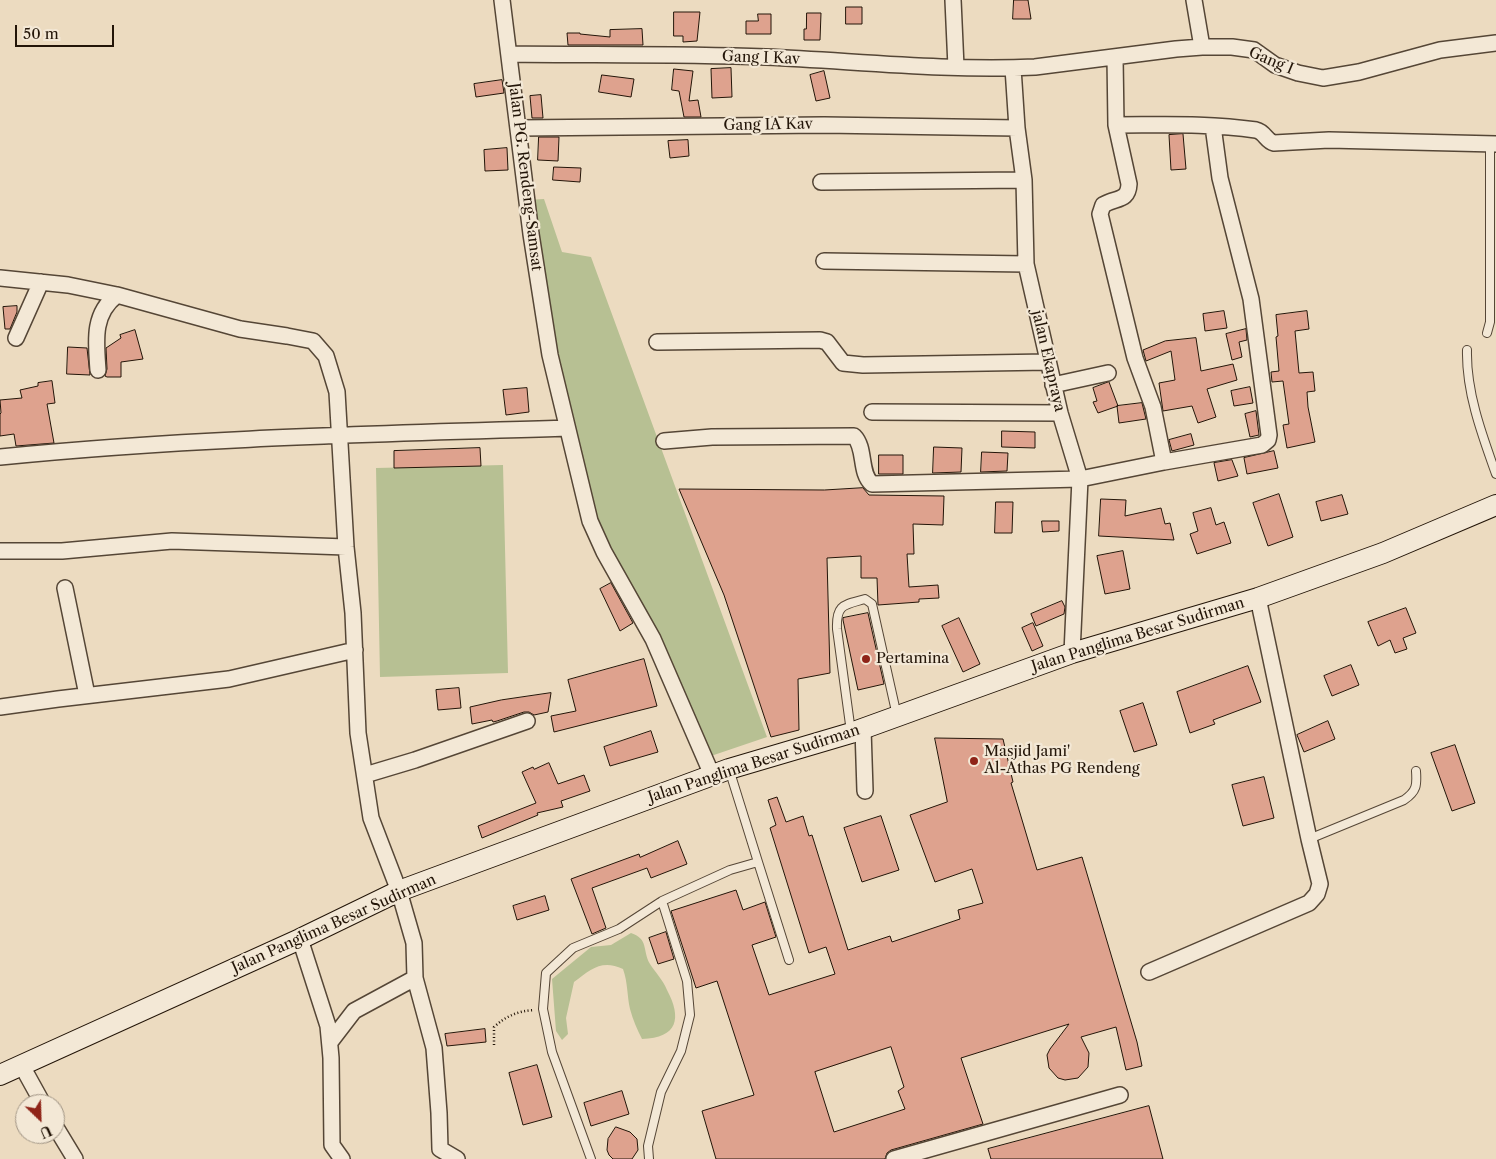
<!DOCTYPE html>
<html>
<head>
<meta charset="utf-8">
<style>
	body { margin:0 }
	#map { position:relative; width:1496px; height:1159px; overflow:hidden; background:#ecdbc0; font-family:"Libre Caslon Text",serif }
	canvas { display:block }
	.north { position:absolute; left:15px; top:1094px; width:50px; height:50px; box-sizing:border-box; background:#f3e8d6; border:1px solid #a09484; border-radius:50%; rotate:156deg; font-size:14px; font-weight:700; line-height:20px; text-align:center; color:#231508 }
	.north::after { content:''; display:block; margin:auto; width:18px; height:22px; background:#8f2418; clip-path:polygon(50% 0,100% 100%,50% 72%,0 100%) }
	.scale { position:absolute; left:15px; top:25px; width:99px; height:22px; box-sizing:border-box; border:2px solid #231508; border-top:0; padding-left:6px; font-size:15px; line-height:18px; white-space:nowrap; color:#231508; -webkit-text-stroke:4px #f3e8d6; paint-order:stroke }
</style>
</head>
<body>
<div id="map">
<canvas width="1496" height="1159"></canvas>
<div class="north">U</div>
<div class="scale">50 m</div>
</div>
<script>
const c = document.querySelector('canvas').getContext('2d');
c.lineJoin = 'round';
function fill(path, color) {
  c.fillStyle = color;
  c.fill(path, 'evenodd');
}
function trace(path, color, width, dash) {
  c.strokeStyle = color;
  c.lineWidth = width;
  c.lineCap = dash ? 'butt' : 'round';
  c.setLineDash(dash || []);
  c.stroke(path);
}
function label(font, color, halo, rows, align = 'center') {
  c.font = font + ' "Libre Caslon Text",serif';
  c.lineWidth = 4.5;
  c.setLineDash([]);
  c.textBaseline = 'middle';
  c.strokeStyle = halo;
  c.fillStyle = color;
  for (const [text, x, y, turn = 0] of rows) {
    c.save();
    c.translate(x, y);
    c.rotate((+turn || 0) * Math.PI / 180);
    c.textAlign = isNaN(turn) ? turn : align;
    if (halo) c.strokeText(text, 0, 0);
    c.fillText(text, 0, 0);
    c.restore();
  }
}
fill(new Path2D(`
	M544,199L562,252L591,257L767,737L705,758L604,552L567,428L527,200Z
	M503,465L508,673L380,677L376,468Z
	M631,933C649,939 642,950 650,964C655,972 663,980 667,990C682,1018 678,1038 642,1039C637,1029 633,1020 630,1009C627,996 628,983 623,969C602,959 591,969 574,982L566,1018L568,1034L562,1040L556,1031L552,979L591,947L611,945Z`), '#b7c093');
const building = new Path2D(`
	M1014,0H1028L1031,19H1013Z
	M846,7H862V24H846Z
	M674,12H700L697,41L683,42V36H674Z
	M807,13H821L820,40H804V29H806Z
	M758,14H771V34H746V21H758Z
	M642,29L643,45H568L567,33H580V34L610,37V30Z
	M731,68L732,97L712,98L711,69Z
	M674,69L693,71L689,101L698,100L701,117H684L679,91L672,90Z
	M824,71L830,98L816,101L810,75Z
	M602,75L634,79L631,97L599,92Z
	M502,80L504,93L476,97L474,84Z
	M541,95L543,118H532L530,96Z
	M1183,134L1186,169L1171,170L1169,135Z
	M539,137H559L558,161L538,160Z
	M688,140L689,156L670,158L668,141Z
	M507,148L508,170L485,171L484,150Z
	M554,167L581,168L580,182L553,180Z
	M17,306V312L10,329H5L3,307Z
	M1224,311L1227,328L1205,331L1203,314Z
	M1307,311L1309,329L1295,331L1299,373L1313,372L1315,391L1307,392L1308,407L1315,442L1287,448L1283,425L1289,424L1283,381L1272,382L1271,372L1279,371L1276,337L1278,336L1276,315Z
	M1246,329L1247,340L1239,342L1242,357L1232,360L1226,334Z
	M135,330L143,359L121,362V377H107L105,376L107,369L106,348L121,338L120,335Z
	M1196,338L1201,371L1233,364L1237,380L1207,389L1216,417L1198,423L1192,406L1163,411L1159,383L1175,380L1171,351L1146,361L1143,350L1165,341Z
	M68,347L87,348L90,375L67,374Z
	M52,381L55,403L47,404L54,443L16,446L14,434L0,436V414L1,413L0,400L22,398L20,390L38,386V383Z
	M1109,382L1118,406L1098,413L1093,402L1097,401L1093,388Z
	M1250,387L1253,403L1234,406L1231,391Z
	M527,388L529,412L506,415L503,390Z
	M1142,403L1146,419L1119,423L1117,406Z
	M1256,411L1259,435L1250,437L1245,414Z
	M1002,431L1035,432V448L1002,447Z
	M1191,434L1194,445L1172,451L1169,440Z
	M934,447L962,448L961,472L933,473Z
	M480,448L481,466L394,468V451Z
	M1274,451L1278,468L1247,474L1244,458Z
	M982,452L1008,453L1007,471L981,472Z
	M879,455H903V474H879Z
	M1232,460L1238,476L1218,481L1214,463Z
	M863,488L869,495L944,496L943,525L913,524L914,554H907L909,587L938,585L939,598L919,599V602L878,605L877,578H861V556L827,558L830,673L798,679L799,730L771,737L724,595L679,489L824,490Z
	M1279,494L1293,537L1268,546L1253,503Z
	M1342,495L1348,514L1321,521L1316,502Z
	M1101,499L1126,500L1125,516L1161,508L1165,524L1170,523L1174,540L1099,536Z
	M996,502H1013L1012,533H995Z
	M1211,508L1216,525L1224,522L1231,543L1197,554L1190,534L1198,531L1193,513Z
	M1042,521H1059V531L1043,532Z
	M1123,551L1130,589L1105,594L1097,556Z
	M611,583L633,623L620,631L600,589Z
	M1062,601L1065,607L1064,614L1036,626L1031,614Z
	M1406,608L1416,633L1403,638L1407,649L1395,653L1390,640L1378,646L1368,622Z
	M868,613L884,684L858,690L843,620V618Z
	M959,618L980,664L963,672L942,626Z
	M1033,623L1043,646L1032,651L1022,628Z
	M644,659L657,706L554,732L551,716L576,711L568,680Z
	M1351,665L1359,685L1332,696L1324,676Z
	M1248,666L1261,702L1213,720L1215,724L1190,733L1177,692Z
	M459,688L461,708L438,710L436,690Z
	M551,693L548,712L534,715L529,712H524L497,721L493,722L492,720L472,724L470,707L501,700Z
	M1143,703L1157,745L1134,752L1120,711Z
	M1328,721L1335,739L1304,752L1297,735Z
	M651,731L658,752L610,766L604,747Z
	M935,738L1003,739L1013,782L1011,783L1037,870L1082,857L1137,1042L1142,1066L1126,1070L1116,1027L1081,1037L1089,1053L1088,1067L1078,1078L1065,1080L1058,1078L1049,1068L1047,1055L1050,1049L1069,1024L961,1058L983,1124L891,1150L887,1153L885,1159H716L702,1111L754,1095L717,981L696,988L671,911L736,890L743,910L765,902L776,937L752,945L769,995L835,974L826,947L809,953L770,828L776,825L768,800L777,797L786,822L803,816L809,836L812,835L848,950L890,936L892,942L960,919L958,910L983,903L972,869L935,882L910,815L947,802ZM891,1047L904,1087L898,1091L905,1109L834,1132L815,1072Z
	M1455,745L1475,803L1452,811L1431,753Z
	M549,763L558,784L584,775L590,791L561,801L563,807L537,813L538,815L482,838L478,826L536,803L522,772L533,767L534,769Z
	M1264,777L1274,818L1243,826L1232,785Z
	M881,816L899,870L862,882L844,828Z
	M678,841L687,864L651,878L647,868L592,888L606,928L592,934L571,879L639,854L640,857Z
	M545,896L549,910L517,920L513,906Z
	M666,932L674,959L658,964L649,938Z
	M485,1029L486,1042L447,1046L445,1034Z
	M537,1065L552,1117L523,1125L509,1073Z
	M622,1091L629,1114L591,1126L584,1103Z
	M1149,1106L1163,1159H991L988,1149Z
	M616,1127L630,1132L637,1139L638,1150L632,1159H613L609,1155L607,1150L608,1139Z`);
fill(building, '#dea28e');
trace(building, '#231508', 1);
const lane = new Path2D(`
	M1487,333L1490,322V144
	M1467,350C1466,392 1482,435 1496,474
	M851,732L837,629C836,604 844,605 865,599L872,604L897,716
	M1309,839L1404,800C1417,791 1417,785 1416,771
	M758,862L789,960
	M591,1159L552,1052L543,1009L546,973L573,948L619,929L662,901L730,870L758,862L729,769
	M649,1159L648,1146L661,1092L681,1051L690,1015L687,981L662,901`);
const street = new Path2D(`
	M502,0L531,234L550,355L590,521L604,552L653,639L712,775
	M953,0L956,67
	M1194,0L1202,47
	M509,54C595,55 681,54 766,57C856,61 945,71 1035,67L1176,49L1202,47H1232L1254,50L1275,65L1298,73L1323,78L1359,72L1440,50L1496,43
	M1115,57L1116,125L1129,184C1128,202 1116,197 1103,205L1100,214L1135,358L1153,407L1164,462
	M1013,68L1017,128L1024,180L1026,264L1060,413L1080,479L1072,653
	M1116,125C1163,125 1209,123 1256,130C1265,132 1266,141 1274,143L1329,140L1496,144
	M519,128L824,125L1017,128
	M821,182L1024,180
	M824,261L1026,264
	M0,278L68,285L117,295L240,329L287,336L313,341L326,356L337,392L346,547L353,613L358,733L371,818L399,891L414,943L415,978L434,1048L439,1113L440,1149L457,1159
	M16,338L41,282
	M657,342L820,340L827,342L843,363L863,365L1048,362
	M98,370C96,342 92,314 117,295
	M1053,385L1108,373
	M872,412L1060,413
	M664,441L712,437L854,436C866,448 859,473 872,484L1080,479L1164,462L1262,445L1268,440L1269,435L1251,299L1220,178L1213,126
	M0,457C188,438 378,434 567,428
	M0,551H62L172,541L346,547
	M65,588L87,695
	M0,707L58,699L229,679L355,650
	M863,729L865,791
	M365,775L415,760L527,721
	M300,939L328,1026L331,1058L332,1145L342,1159
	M1149,972L1309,903L1317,894L1320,884L1309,839L1258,598
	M331,1041L354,1011L415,978
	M22,1066L43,1104
	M55,1126L75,1159
	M894,1159L1120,1095`);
const secondary = new Path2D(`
	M0,1075L300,939L399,891L729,769L851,733L1072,653L1258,598L1383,553L1496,505`);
trace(lane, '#554636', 10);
trace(street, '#554636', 18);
trace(secondary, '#231508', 22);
trace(new Path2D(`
	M494,1045V1027C506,1016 518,1011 534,1010`), '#231508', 2.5, [1, 2.5]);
trace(lane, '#f3e8d6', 8);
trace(street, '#f3e8d6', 15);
trace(secondary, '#f3e8d6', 20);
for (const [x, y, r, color] of [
	[866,659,5,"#8f2418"],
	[974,761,5,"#8f2418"]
]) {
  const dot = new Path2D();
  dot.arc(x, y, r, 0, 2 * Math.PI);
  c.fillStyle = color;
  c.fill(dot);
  trace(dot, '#f3e8d6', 2);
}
label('15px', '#231508', '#f3e8d6', [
	["Gang I Kav",761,58,2],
	["Gang I",1271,61,23],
	["Gang IA Kav",768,125,-1],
	["Jalan PG. Rendeng-Samsat",525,177,83],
	["jalan Ekapraya",1048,361,77],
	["Jalan Panglima Besar Sudirman",1138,635,-17],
	["Jalan Panglima Besar Sudirman",754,764,-18],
	["Jalan Panglima Besar Sudirman",334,924,-24]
]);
label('15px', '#231508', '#f3e8d6', [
	["Pertamina",876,659],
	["Masjid Jami'",984,752],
	["Al-Athas PG Rendeng",984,769]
], 'left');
</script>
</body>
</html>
